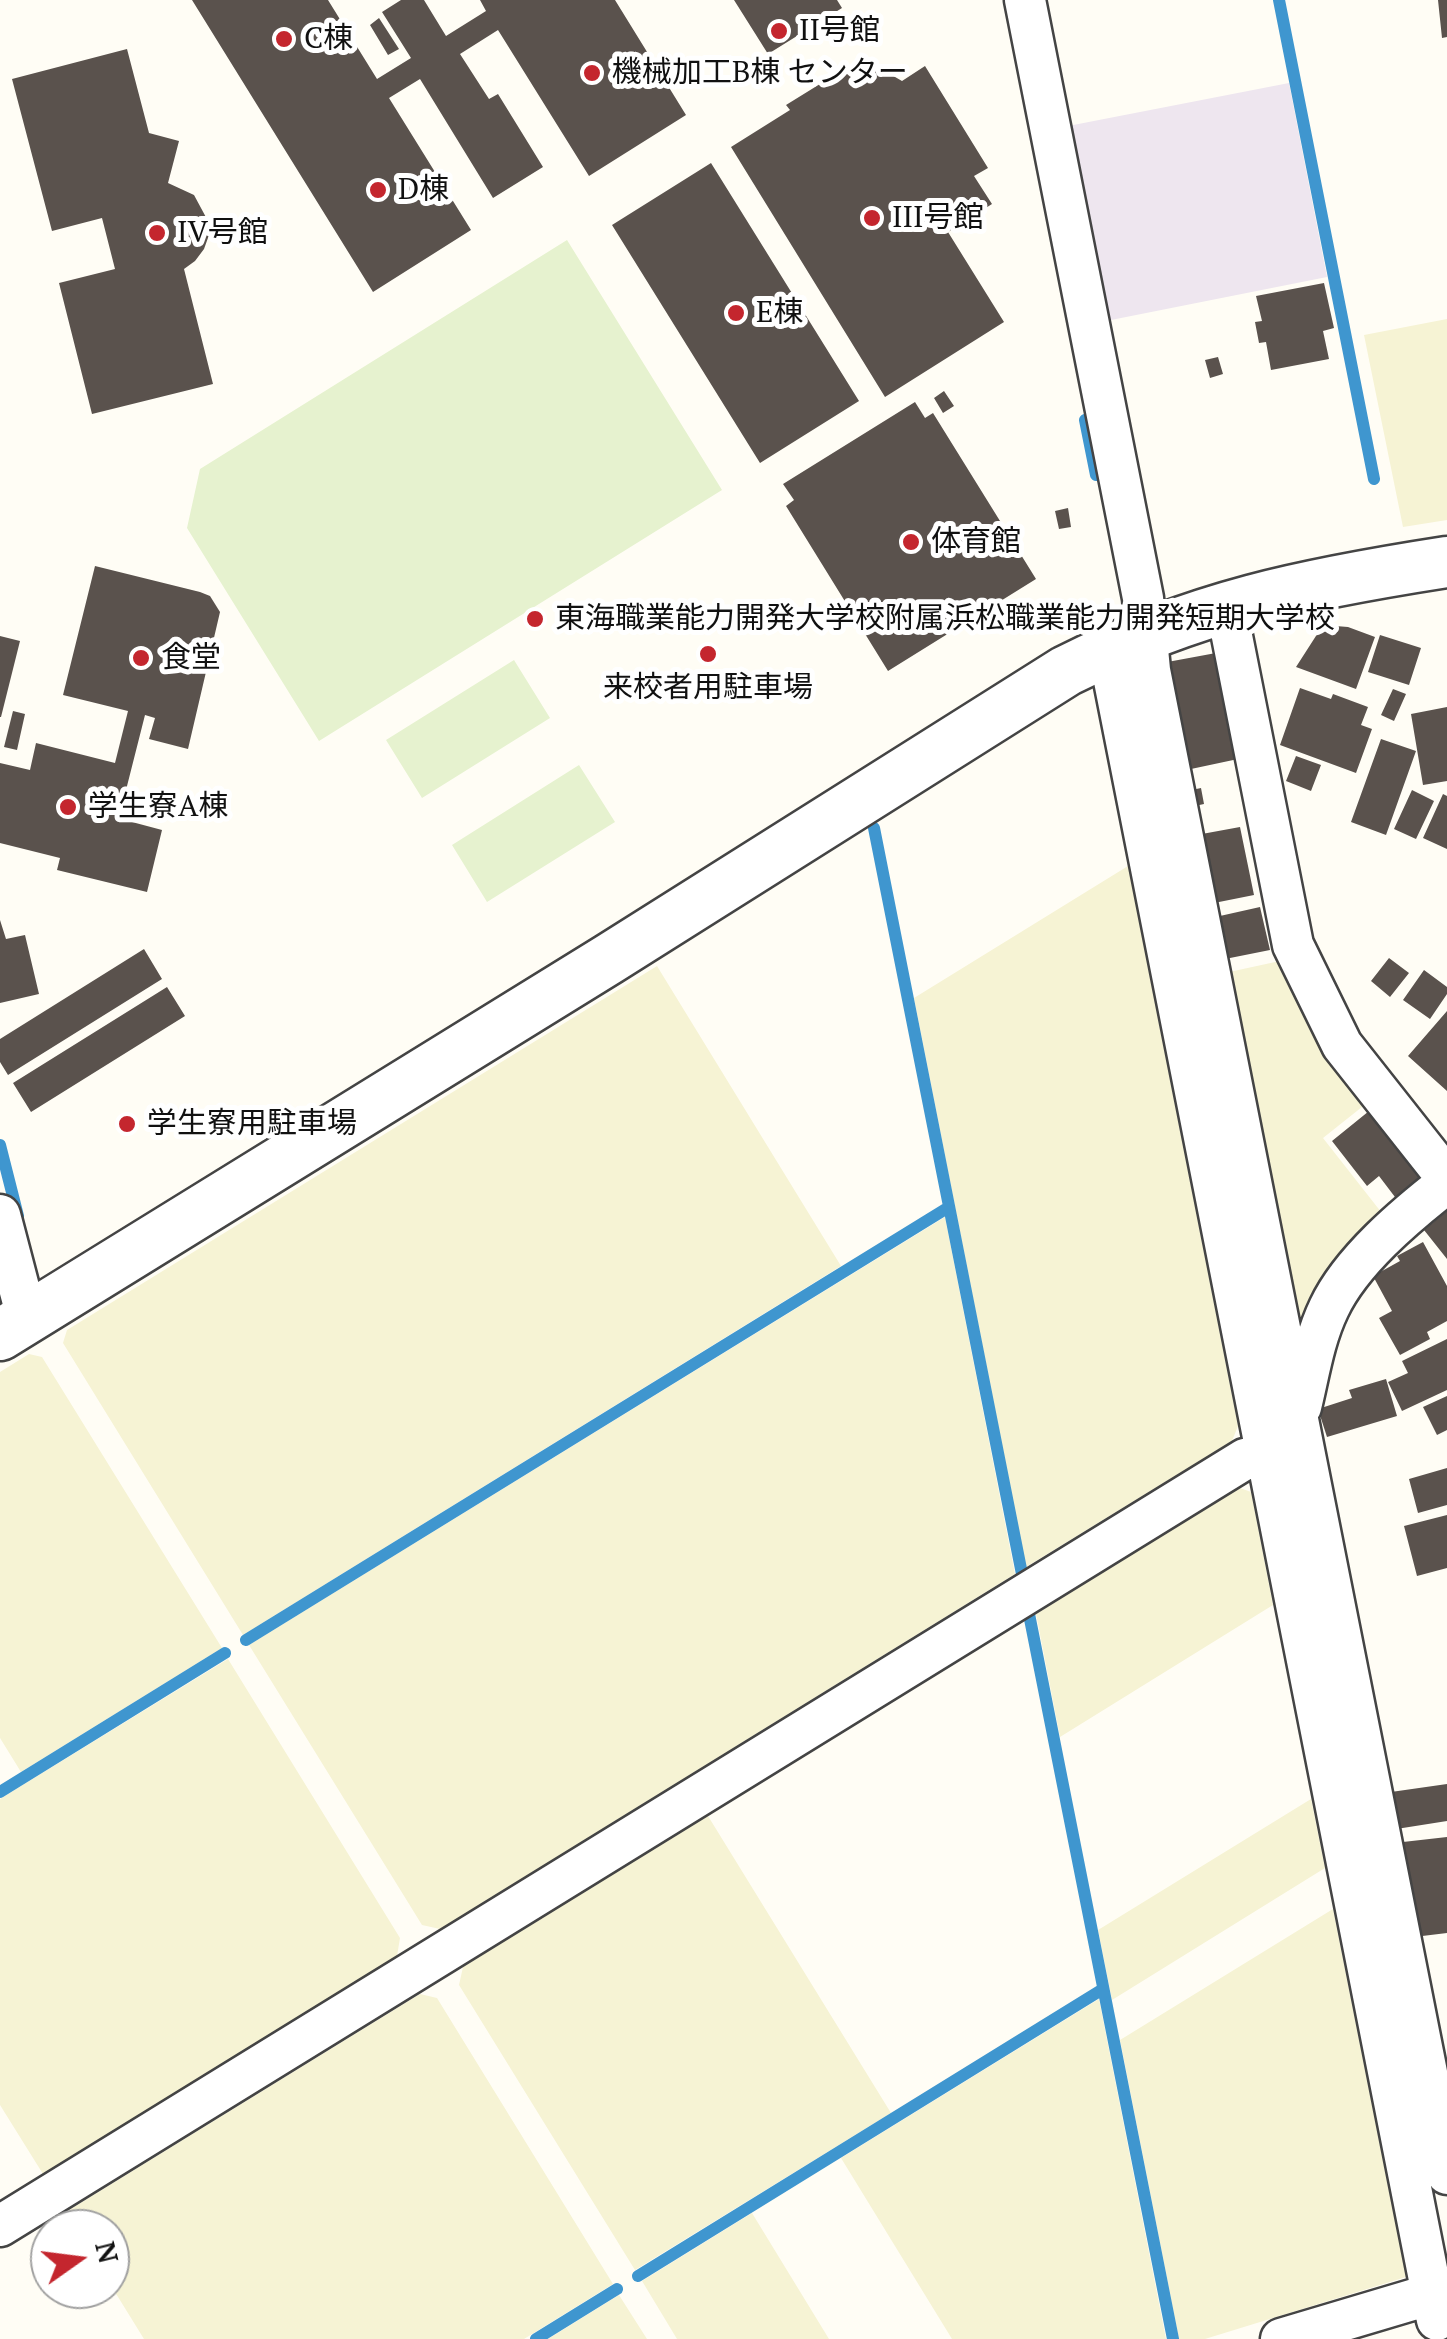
<!DOCTYPE html>
<html>
<head>
<meta charset="utf-8">
<style>
	body { margin:0 }
	#map { position:relative; width:1447px; height:2339px; overflow:hidden; background:#fffdf5; font-family:"PT Serif",serif }
	canvas { display:block }
	.north { position:absolute; left:30px; top:2209px; width:100px; height:100px; box-sizing:border-box; background:#fff; border:2px solid #a0a0a0; border-radius:50%; rotate:76deg; font-size:28px; font-weight:700; line-height:40px; text-align:center; color:#111 }
	.north::after { content:''; display:block; margin:auto; width:35px; height:45px; background:#c4262e; clip-path:polygon(50% 0,100% 100%,50% 72%,0 100%) }
</style>
</head>
<body>
<div id="map">
<canvas width="1447" height="2339"></canvas>
<div class="north">N</div>
</div>
<script>
const c = document.querySelector('canvas').getContext('2d');
c.lineJoin = 'round';
function fill(path, color) {
  c.fillStyle = color;
  c.fill(path, 'evenodd');
}
function trace(path, color, width, dash) {
  c.strokeStyle = color;
  c.lineWidth = width;
  c.lineCap = dash ? 'butt' : 'round';
  c.setLineDash(dash || []);
  c.stroke(path);
}
function label(font, color, halo, rows, align = 'center') {
  c.font = font + ' "PT Serif","Noto Sans JP",serif';
  c.lineWidth = 10;
  c.setLineDash([]);
  c.textBaseline = 'middle';
  c.strokeStyle = halo;
  c.fillStyle = color;
  for (const [text, x, y, turn = 0] of rows) {
    c.save();
    c.translate(x, y);
    c.rotate((+turn || 0) * Math.PI / 180);
    c.textAlign = isNaN(turn) ? turn : align;
    if (halo) c.strokeText(text, 0, 0);
    c.fillText(text, 0, 0);
    c.restore();
  }
}
fill(new Path2D(`
	M1289,83L1327,277L1101,322L1063,127Z`), '#eee6ef');
fill(new Path2D(`
	M1447,319V520L1403,527L1364,335Z
	M1128,866L1238,1426L1232,1441L1026,1567L914,998Z
	M1289,959L1372,1099L1323,1138L1385,1217L1295,1354L1220,974Z
	M657,966L841,1266L243,1635L63,1343L67,1330Z
	M945,1217L1015,1574L440,1929L422,1925L249,1645Z
	M29,1354L42,1357L222,1648L21,1772L0,1738V1372Z
	M1240,1488L1251,1492L1273,1605L1060,1737L1036,1614Z
	M228,1659L400,1938L397,1956L43,2174L0,2105V1799Z
	M1311,1799L1325,1868L1112,2000L1098,1930Z
	M708,1816L891,2113L635,2270L459,1985L463,1967Z
	M1333,1909L1406,2277L1205,2339H1179L1120,2040Z
	M420,1994L437,1998L613,2284L524,2339H144L110,2284V2229H76L66,2212Z
	M1099,1999L1166,2339H952L841,2158Z
	M752,2213L829,2339H677L642,2281Z
	M619,2295L647,2339H548Z`), '#f6f3d4');
fill(new Path2D(`
	M567,240L722,490L319,741L187,528L200,469Z
	M514,660L550,718L422,798L386,740Z
	M579,765L615,822L487,902L452,845Z`), '#e6f2cf');
trace(new Path2D(`
	M1279,0L1374,479
	M1085,420L1096,475
	M874,828L1022,1574
	M0,1145L18,1216
	M1029,1614L1173,2339
	M246,1640L949,1207
	M0,1792L225,1653
	M638,2276L1103,1989
	M536,2339L617,2289`), '#3f96cf', 12);
fill(new Path2D(`
	M192,0H328L377,79L411,58L382,12L401,0H424L446,36L486,11L480,0H615L686,115L589,176L498,30L460,54L489,99L498,94L543,167L493,198L420,79L389,98L471,230L373,292Z
	M734,0H837L842,8L768,54Z
	M1438,0H1447V37L1442,38Z
	M379,18L399,49L388,55L370,25Z
	M127,49L149,133L179,141L168,183L194,195L208,221L209,235L204,249L195,261L184,269L213,384L92,414L59,283L115,269L102,218L52,231L12,79Z
	M862,66L883,70L902,81L925,66L988,168L974,176L992,204L948,232L1004,322L885,397L731,147L790,110L786,105L841,71Z
	M711,163L859,401L760,463L612,225Z
	M1324,283L1334,328L1323,331L1329,359L1271,370L1266,342L1259,343L1255,322L1262,321L1256,296Z
	M1218,357L1223,374L1210,378L1205,360Z
	M944,391L954,406L943,413L934,398Z
	M915,402L925,418L933,413L1036,579L888,671L786,506L794,500L783,484Z
	M1068,508L1071,527L1059,529L1055,511Z
	M95,566L200,592L210,596L220,612L188,749L149,739L155,718L145,715L126,790L139,793L132,822L162,830L147,892L57,870L60,858L0,843V763L30,770L36,743L115,763L128,711L63,695Z
	M1323,625L1348,627L1375,637L1356,689L1296,667Z
	M1380,635L1421,648L1409,685L1368,672Z
	M0,636L20,641L1,717H0Z
	M1216,653L1238,759L1191,769L1186,749L1179,750L1162,663Z
	M1300,688L1331,699L1333,694L1368,707L1361,725L1372,729L1356,773L1280,745Z
	M1393,689L1406,694L1394,721L1381,715Z
	M1447,707V781L1423,785L1411,714Z
	M13,711L25,714L17,750L4,747Z
	M1381,739L1416,751L1386,835L1351,822Z
	M1296,756L1321,765L1311,791L1286,781Z
	M1201,788L1204,804L1190,807L1187,791Z
	M1412,790L1434,801L1416,839L1394,829Z
	M1443,794L1447,796V849L1423,838Z
	M1240,827L1254,895L1204,905L1191,836Z
	M1260,907L1270,950L1220,960L1211,918Z
	M0,920L6,939L25,935L39,994L0,1003Z
	M144,949L162,979L8,1075L0,1062V1039Z
	M1389,958L1409,973L1390,997L1371,981Z
	M1424,970L1447,987V994L1430,1019L1403,1000Z
	M167,987L185,1016L31,1112L13,1083Z
	M1447,1011V1091L1408,1056Z
	M1374,1107L1429,1176L1398,1201L1379,1176L1367,1186L1332,1141Z
	M1447,1211V1259L1424,1230Z
	M1423,1242L1447,1286V1321L1427,1332L1430,1339L1400,1355L1379,1318L1392,1311L1373,1276L1400,1261L1397,1256Z
	M1447,1339V1390L1402,1411L1388,1382L1408,1373L1402,1361Z
	M1386,1379L1397,1416L1327,1437L1318,1409L1352,1398L1349,1390Z
	M1447,1396V1430L1437,1435L1423,1407Z
	M1447,1468V1505L1418,1513L1409,1479Z
	M1447,1515V1568L1417,1576L1404,1526Z
	M1447,1784V1821L1390,1830L1384,1793Z
	M1447,1837V1933L1414,1937L1403,1842Z`), '#5a524d');
const minor = new Path2D(`
	M1025,0L1143,598L1150,670L1447,2174
	M1226,606L1293,945L1342,1045L1447,1178
	M1108,650L1437,2320
	M0,1215L22,1299L31,1314
	M1301,1407C1309,1374 1314,1339 1329,1308C1351,1261 1406,1215 1447,1183
	M0,2226L1245,1459L1266,1454
	M1281,2339L1432,2294`);
const tertiary = new Path2D(`
	M0,1335L609,959L1066,671C1196,606 1305,584 1447,562`);
trace(minor, '#444', 45);
trace(tertiary, '#444', 55);
trace(minor, '#fff', 40);
trace(tertiary, '#fff', 50);
for (const [x, y, r, color] of [
	[779,31,10,"#c4262e"],
	[284,39,10,"#c4262e"],
	[592,73,10,"#c4262e"],
	[378,190,10,"#c4262e"],
	[872,218,10,"#c4262e"],
	[157,233,10,"#c4262e"],
	[736,313,10,"#c4262e"],
	[911,542,10,"#c4262e"],
	[535,619,10,"#c4262e"],
	[708,654,10,"#c4262e"],
	[141,658,10,"#c4262e"],
	[68,807,10,"#c4262e"],
	[127,1124,10,"#c4262e"]
]) {
  const dot = new Path2D();
  dot.arc(x, y, r, 0, 2 * Math.PI);
  c.fillStyle = color;
  c.fill(dot);
  trace(dot, '#fff', 4);
}
label('30px', '#111', '#fff', [
	["II号館",799,31],
	["C棟",304,39],
	["機械加工B棟 センター",612,73],
	["D棟",398,190],
	["III号館",892,218],
	["IV号館",177,233],
	["E棟",756,313],
	["体育館",931,542],
	["東海職業能力開発大学校附属浜松職業能力開発短期大学校",555,619],
	["食堂",161,658],
	["来校者用駐車場",708,688,"center"],
	["学生寮A棟",88,807],
	["学生寮用駐車場",147,1124]
], 'left');
</script>
</body>
</html>
